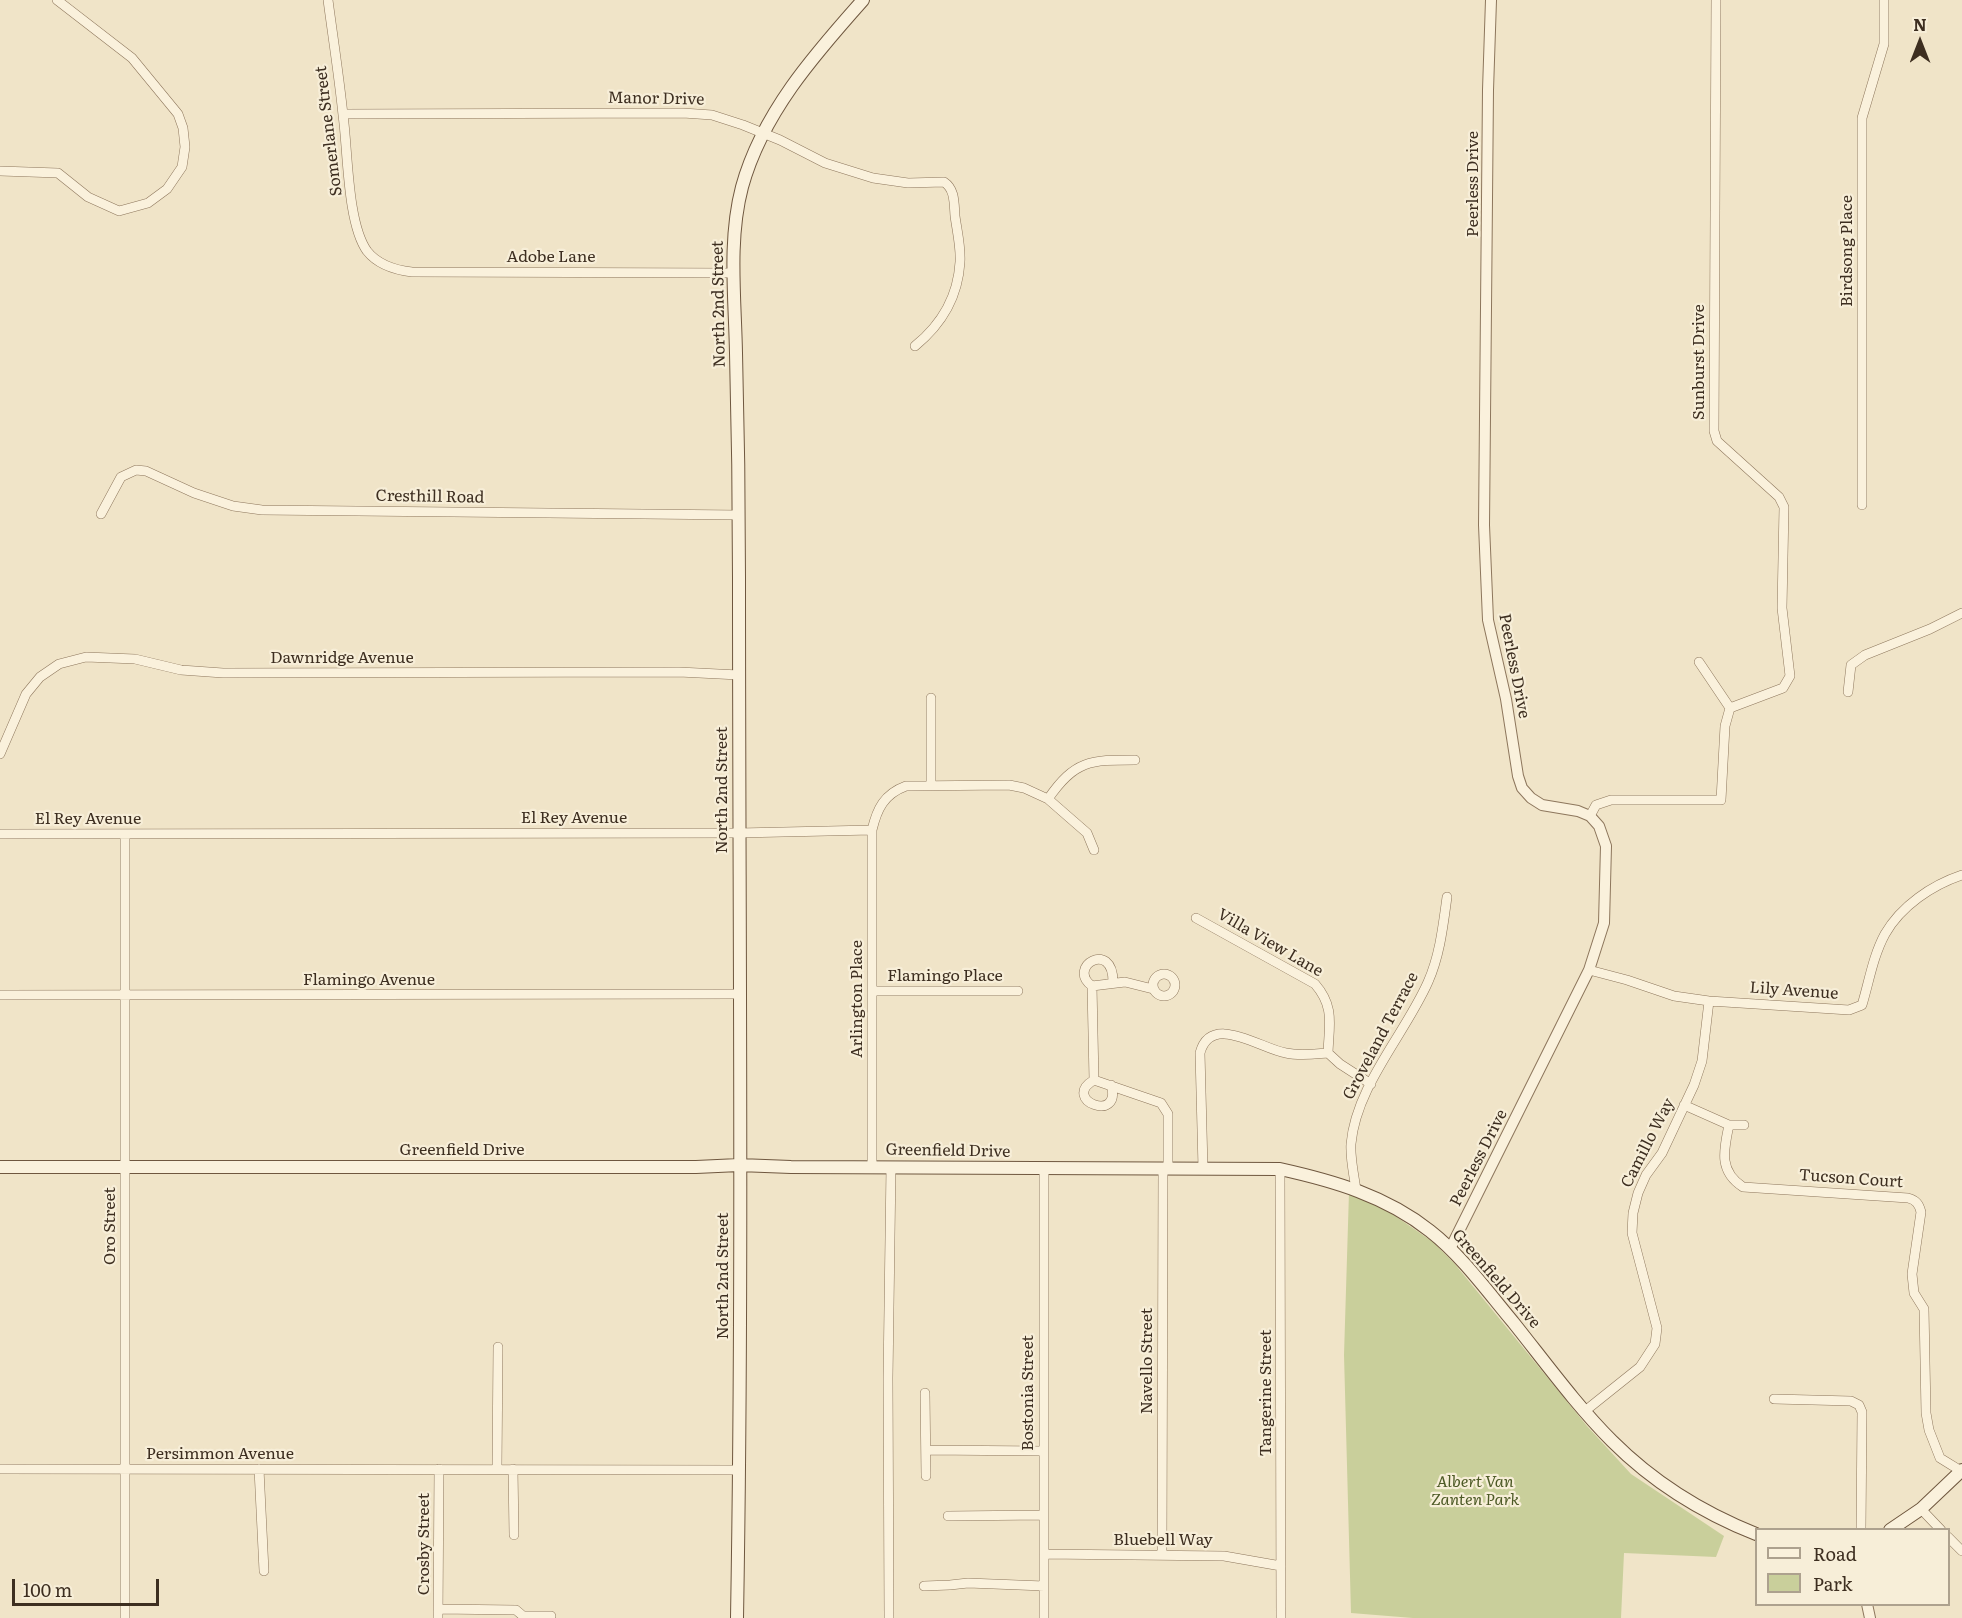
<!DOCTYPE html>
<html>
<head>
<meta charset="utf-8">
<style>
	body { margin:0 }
	#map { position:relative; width:1962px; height:1618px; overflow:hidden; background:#f0e4c8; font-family:Literata,serif }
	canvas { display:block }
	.legend { position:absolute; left:1755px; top:1528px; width:195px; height:78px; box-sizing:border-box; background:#f7eed8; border:2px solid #ada18e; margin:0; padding:8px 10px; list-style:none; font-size:18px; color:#3d2e20 }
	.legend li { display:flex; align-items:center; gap:12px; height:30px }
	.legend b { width:30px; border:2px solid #ada18e }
	.north { position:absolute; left:1890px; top:12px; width:60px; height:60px; -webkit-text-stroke:4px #f7eed8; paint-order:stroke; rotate:0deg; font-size:16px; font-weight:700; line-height:24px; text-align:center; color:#3d2e20 }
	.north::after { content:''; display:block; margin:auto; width:21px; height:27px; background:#3d2e20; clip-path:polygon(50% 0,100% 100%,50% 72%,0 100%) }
	.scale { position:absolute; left:12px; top:1579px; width:147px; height:27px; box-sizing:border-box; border:3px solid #3d2e20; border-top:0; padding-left:8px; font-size:18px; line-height:21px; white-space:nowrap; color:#3d2e20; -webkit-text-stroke:4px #f7eed8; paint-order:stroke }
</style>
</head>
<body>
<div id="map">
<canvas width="1962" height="1618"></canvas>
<ul class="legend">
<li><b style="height:8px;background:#faf1dc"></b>Road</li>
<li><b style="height:16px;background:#c9cf9b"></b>Park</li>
</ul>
<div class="north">N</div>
<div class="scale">100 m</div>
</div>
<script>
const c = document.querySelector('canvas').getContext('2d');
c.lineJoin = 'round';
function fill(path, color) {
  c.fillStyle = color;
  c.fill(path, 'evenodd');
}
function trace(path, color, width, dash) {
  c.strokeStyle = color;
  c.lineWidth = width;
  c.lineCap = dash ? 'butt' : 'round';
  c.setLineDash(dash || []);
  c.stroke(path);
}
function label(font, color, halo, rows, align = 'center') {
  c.font = font + ' Literata,serif';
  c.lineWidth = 4.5;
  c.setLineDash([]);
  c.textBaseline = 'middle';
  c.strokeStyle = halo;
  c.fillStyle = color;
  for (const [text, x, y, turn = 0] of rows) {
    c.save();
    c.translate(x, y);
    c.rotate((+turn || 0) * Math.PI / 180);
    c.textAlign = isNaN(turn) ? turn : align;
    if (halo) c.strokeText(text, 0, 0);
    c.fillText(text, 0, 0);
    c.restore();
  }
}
fill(new Path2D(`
	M1349,1192L1388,1211L1433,1242L1454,1263L1587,1426L1631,1474L1724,1536L1716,1557L1624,1553L1621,1618H1413L1351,1613L1344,1355Z`), '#c9cf9b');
const minor = new Path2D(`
	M328,0C333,38 339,76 343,115C348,150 347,223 367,251C378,265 395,270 412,272L734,273
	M343,114L683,113L712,115L743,125L780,140L825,163L873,178L908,183L944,182C955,189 954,203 955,216C957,231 961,247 960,262C958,297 942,324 915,346
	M0,171L58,173L88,197L119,211L148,203L167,189L182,167L185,147L183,128L178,114L132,58L57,0
	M1862,505V118L1884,44V0
	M101,514L121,477L136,470L146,471L194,493L233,506L262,510L739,515
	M1699,662L1730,708L1783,688L1790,676L1782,608L1784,507L1779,497L1717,441L1714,431L1716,0
	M1848,692L1851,665L1865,655L1930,629L1962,613
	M931,698V785
	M0,754L26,694L40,677L59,664L86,657L135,659L181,670L223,673L679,672L739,675
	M1048,799C1075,760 1090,760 1135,760
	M1590,816L1596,805L1611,800H1721L1725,726L1730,708
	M0,834L739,833L872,830
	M125,834V1618
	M1196,918L1315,984C1335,1007 1329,1025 1328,1053L1340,1064L1371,1084
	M1589,970L1627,980L1674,996L1709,1001L1849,1010L1862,1005C1869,982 1873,956 1885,934C1901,906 1932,885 1962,875
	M1153 985a11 11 0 1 1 22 0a11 11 0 1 1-22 0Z
	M1092,986C1066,967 1113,939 1113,982
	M1153,989L1125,982L1092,986L1094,1080L1161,1103L1168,1114V1168
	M872,991H1018
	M0,995L739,994
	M1094,1080C1060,1100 1123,1124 1111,1085
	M1684,1105L1729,1125H1744
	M1729,1125C1724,1149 1718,1171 1743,1187L1908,1198C1916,1200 1919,1204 1921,1212L1912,1274L1914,1293L1924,1309L1926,1413L1929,1430L1940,1458L1961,1471
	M872,1167V830C877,809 884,794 906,786L1009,785L1024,788L1048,799L1087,833L1094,850
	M1203,1168L1200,1053C1211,1012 1261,1049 1286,1053C1300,1056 1314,1054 1328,1053
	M1044,1169V1618
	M1280,1169L1281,1618
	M1356,1190C1354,1175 1350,1158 1351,1144C1356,1086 1405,1034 1428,982C1440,955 1443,926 1447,897
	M925,1393L926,1476
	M1774,1399L1851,1401L1859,1405L1862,1412L1861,1530
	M1585,1411L1640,1367L1655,1344L1657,1328L1632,1233L1633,1213L1638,1193L1646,1175L1662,1153L1694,1085L1702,1061L1709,1001
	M926,1450L1043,1451
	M0,1469L739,1470
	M259,1469L264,1571
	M497,1469L498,1347
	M513,1469L514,1535
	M1921,1509L1941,1530
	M948,1516L1043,1515
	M1948,1537L1962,1551
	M1044,1554L1224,1556L1281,1566
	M1162,1555L1163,1168
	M924,1586L950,1585L968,1583L1044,1586
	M438,1609L516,1610L523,1616H551
	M438,1618L439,1469
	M889,1618L888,1378L891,1167`);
const tertiary = new Path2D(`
	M1450,1249L1589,970L1604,923L1606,846L1599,826L1590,816L1578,811L1542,805L1531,798L1522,788L1518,776L1506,699L1488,620L1484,525L1488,90L1491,0
	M1867,1604L1870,1618`);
const secondary = new Path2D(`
	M0,1167H696L739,1165L791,1167L1280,1169C1334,1181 1386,1196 1430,1231C1462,1256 1487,1291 1513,1322C1545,1362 1576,1405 1612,1441C1653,1482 1703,1513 1756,1534
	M1890,1530L1921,1509L1962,1470
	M737,1618C743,1271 739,924 739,577C739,502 738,428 736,353C735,298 728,240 742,187C762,114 814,55 863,0`);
trace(minor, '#8d765c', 10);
trace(tertiary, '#8d765c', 12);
trace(secondary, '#6f573f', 14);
trace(minor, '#faf1dc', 9);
trace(tertiary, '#faf1dc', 10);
trace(secondary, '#faf1dc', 12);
label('16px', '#3d2e20', '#f7eed8', [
	["Manor Drive",656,99,1],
	["Somerlane Street",329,131,-97],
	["Peerless Drive",1473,184,-90],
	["Birdsong Place",1847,251,-90],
	["Adobe Lane",551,257],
	["North 2nd Street",719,304,-91],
	["Sunburst Drive",1699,362,-90],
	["Cresthill Road",430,497,1],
	["Dawnridge Avenue",342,658],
	["Peerless Drive",1514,666,79],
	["North 2nd Street",722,790,-90],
	["El Rey Avenue",574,818],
	["El Rey Avenue",88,819],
	["Villa View Lane",1270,943,30],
	["Flamingo Place",945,976],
	["Flamingo Avenue",369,980],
	["Lily Avenue",1794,991,4],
	["Arlington Place",857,999,-90],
	["Groveland Terrace",1381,1036,-62],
	["Camillo Way",1648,1143,-63],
	["Greenfield Drive",462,1150],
	["Greenfield Drive",948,1151,1],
	["Peerless Drive",1479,1158,-63],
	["Tucson Court",1851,1179,4],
	["Oro Street",110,1226,-90],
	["North 2nd Street",723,1276,-90],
	["Greenfield Drive",1496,1279,49],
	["Navello Street",1147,1361,-90],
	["Bostonia Street",1028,1393,-90],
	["Tangerine Street",1266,1393,-90],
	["Persimmon Avenue",220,1454],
	["Bluebell Way",1163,1540],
	["Crosby Street",424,1544,-90]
]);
label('italic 16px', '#4d5a26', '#f7eed8', [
	["Albert Van",1475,1482],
	["Zanten Park",1475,1500]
]);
</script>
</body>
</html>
